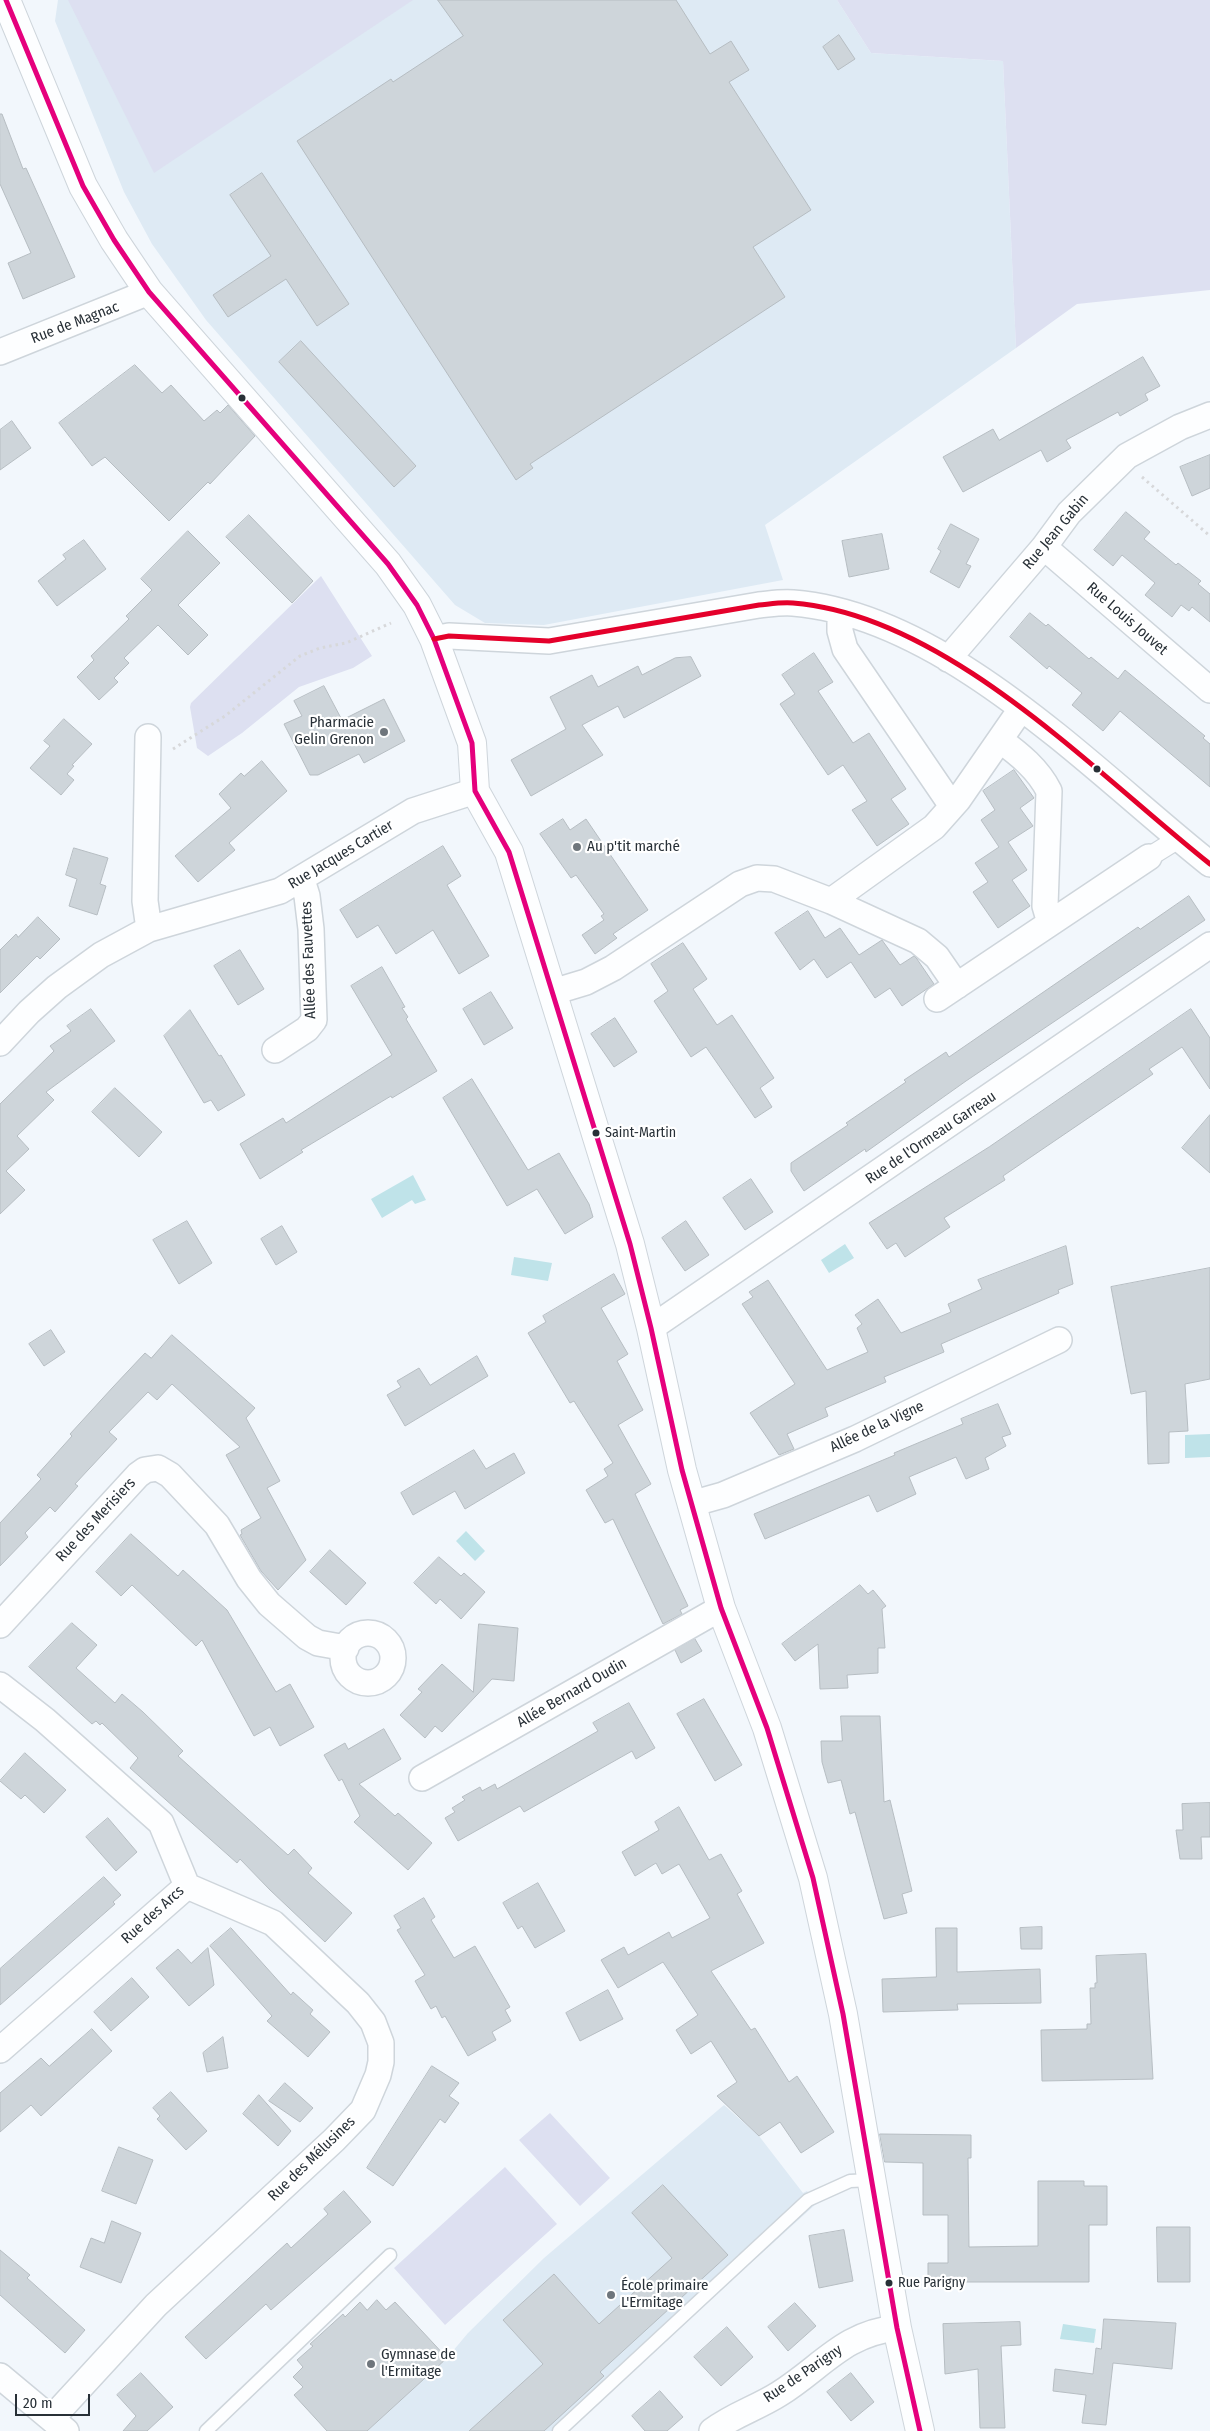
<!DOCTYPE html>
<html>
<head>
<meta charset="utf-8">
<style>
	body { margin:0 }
	#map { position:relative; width:1210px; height:2431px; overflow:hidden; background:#f2f7fc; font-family:"Fira Sans Condensed",sans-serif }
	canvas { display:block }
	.scale { position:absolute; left:15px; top:2394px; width:75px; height:22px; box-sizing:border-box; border:2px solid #283037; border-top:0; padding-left:6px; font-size:15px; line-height:18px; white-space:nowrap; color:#283037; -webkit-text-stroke:4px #fff; paint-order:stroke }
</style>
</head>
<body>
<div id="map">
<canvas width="1210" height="2431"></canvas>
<div class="scale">20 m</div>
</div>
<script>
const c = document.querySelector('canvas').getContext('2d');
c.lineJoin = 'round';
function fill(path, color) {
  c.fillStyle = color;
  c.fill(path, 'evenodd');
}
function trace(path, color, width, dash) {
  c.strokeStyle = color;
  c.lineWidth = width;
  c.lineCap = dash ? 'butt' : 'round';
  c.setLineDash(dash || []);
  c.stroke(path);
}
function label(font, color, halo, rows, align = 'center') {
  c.font = font + ' "Fira Sans Condensed",sans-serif';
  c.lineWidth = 4.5;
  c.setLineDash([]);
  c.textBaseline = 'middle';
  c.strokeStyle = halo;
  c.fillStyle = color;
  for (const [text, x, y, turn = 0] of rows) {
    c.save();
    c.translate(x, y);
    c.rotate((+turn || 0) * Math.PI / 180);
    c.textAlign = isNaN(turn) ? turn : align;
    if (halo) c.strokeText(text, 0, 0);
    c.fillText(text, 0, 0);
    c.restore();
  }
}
fill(new Path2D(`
	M58,0H837L871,53L1003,61L1016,348L765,525L783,580L544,625L485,623L455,605L206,320L152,244L124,192L55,21Z
	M724,2105L759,2136L803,2193L807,2191L817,2203L566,2431H367L447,2358L468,2333L544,2258Z`), '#deeaf4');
fill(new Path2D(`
	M68,0H413L154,173Z
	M837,0H1210V290L1077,304L1016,348L1003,61L871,53Z
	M321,576L372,656L353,668L299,687L242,733L208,756L197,748L190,707L191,703Z
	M550,2113L610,2178L580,2206L519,2140Z
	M505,2167L557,2224L445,2325L394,2268Z`), '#dde0f1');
fill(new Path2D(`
	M413,1175L426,1200L415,1204L412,1200L382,1218L371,1199Z
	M845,1244L854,1258L829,1273L821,1260Z
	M514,1257L552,1263L548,1281L511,1275Z
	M1210,1434V1457L1185,1458V1435Z
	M466,1531L485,1551L475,1561L456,1541Z
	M1063,2324L1096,2329L1094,2343L1060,2339Z`), '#bfe3e9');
const building = new Path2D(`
	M438,0H676L710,54L731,41L749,70L729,82L811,210L753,247L785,297L530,464L533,468L516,480L297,141L391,79L393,82L463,36Z
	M839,35L855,59L838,70L823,47Z
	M0,114H2L23,169L26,168L75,277L23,299L8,263L31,253L0,184Z
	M262,173L349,304L317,326L286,279L228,317L213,295L271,256L230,195Z
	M301,341L416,466L394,487L279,362Z
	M1143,357L1160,386L1145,394L1148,400L1120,416L1118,412L1066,440L1071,448L1047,462L1041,450L963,492L943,457L993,429L999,440Z
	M135,365L162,393L171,385L204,421L217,410L220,413L228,405L255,436L210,484L208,482L169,521L105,457L92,466L59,423Z
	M12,421L31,448L0,470V430Z
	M1210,455V488L1192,496L1180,467Z
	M1126,512L1150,532L1144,539L1176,565L1178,563L1201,581L1198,584L1210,594V622L1192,607L1189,611L1181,605L1172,617L1145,595L1155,583L1122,555L1113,566L1094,550Z
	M249,515L313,581L292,603L226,537Z
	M951,524L979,539L966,564L971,566L959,588L930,572L941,551L938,549Z
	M188,531L220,563L178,605L208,635L188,655L158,625L124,658L129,663L114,678L118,682L99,700L77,677L94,660L91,656L129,619L126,616L152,590L141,579Z
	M882,534L889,569L849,577L842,541Z
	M84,540L106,569L57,606L38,581L66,559L63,555Z
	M1030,613L1046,626L1048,624L1089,659L1091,657L1118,679L1125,670L1205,736L1203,738L1210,744V787L1120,711L1103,731L1072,705L1082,693L1049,666L1047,669L1010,637Z
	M814,653L833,682L818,691L853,743L869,733L906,789L891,799L909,824L877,846L852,810L867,801L843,765L828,775L780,704L795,694L782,675Z
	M691,657L701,676L624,718L618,706L582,725L603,755L531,796L511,760L566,729L550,697L592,675L598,687L638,666L642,675L675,658Z
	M324,686L342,720L384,699L405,741L364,763L359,754L318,775H310L284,724L302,716L294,701Z
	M64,719L92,744L72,765L74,766L67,774L74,780L61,795L30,768L50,746L44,741Z
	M262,761L287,791L229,843L235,850L198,882L175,856L231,808L219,794L241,773L244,776Z
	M1014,770L1034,798L1020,808L1033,826L1008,842L1027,870L1012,880L1030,906L998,928L973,892L988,882L975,863L999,847L981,820L995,810L983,791Z
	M563,819L570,830L586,819L648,910L613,934L617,938L595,954L582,935L604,920L601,916L604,914L576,875L571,878L540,834Z
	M443,846L461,876L447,885L489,956L459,974L433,930L396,954L378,925L357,938L340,910Z
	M74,848L108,858L100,884L106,886L97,915L69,906L77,879L66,875Z
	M1189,896L1205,920L966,1081L866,1152L865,1149L804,1191L791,1171V1163L848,1125L846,1123L906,1082L904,1080L946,1052L949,1057L1138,927L1140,929Z
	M808,911L825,938L840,928L859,955L882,940L900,965L914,956L917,959L934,984L902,1006L890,988L875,998L851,962L827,978L814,959L800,970L775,933Z
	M38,917L60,939L40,959L37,956L0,993V950L16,934L18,937Z
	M683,943L707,979L693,989L717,1025L732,1015L774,1078L760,1088L772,1107L755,1118L706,1047L691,1057L654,1001L668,991L651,964Z
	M240,950L264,989L238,1005L214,966Z
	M382,967L405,1007L402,1008L408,1017L406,1019L437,1071L392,1098L391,1096L301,1150L303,1152L260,1179L240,1144L283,1118L286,1123L392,1055L351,986Z
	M491,992L513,1028L484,1045L463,1009Z
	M91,1009L115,1041L46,1092L54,1100L17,1136L29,1149L6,1171L25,1190L0,1214V1104L54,1051L50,1046L71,1031L67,1026Z
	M1191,1009L1210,1038V1089L1182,1047L1149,1069L1153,1074L1003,1176L1005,1180L944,1218L950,1227L905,1257L896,1243L887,1249L869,1223L989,1147Z
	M190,1010L219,1056L221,1055L245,1095L218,1111L211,1100L204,1103L164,1036Z
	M615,1018L637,1052L614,1067L591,1034Z
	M472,1079L528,1170L559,1153L589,1204L593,1217L565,1234L537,1189L507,1206L443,1098Z
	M115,1088L162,1132L139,1157L92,1112Z
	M1210,1115V1173L1182,1148Z
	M751,1179L773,1212L745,1230L723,1198Z
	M187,1221L212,1263L179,1284L153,1240Z
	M686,1221L709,1255L685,1271L662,1238Z
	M282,1226L297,1252L276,1265L261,1239Z
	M1066,1246L1073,1284L1058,1290L1059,1293L941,1344L944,1352L884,1377L886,1382L825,1408L828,1416L787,1434L794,1449L779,1455L750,1413L795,1384L742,1304L753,1297L749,1292L768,1280L827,1370L868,1352L857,1328L862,1324L855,1315L878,1299L901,1333L951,1312L948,1304L982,1289L978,1280Z
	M1210,1268V1379L1185,1384L1188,1431L1169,1432V1463L1148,1464L1146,1391L1131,1394L1111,1287Z
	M614,1274L625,1294L601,1308L628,1354L617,1361L643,1410L618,1425L651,1484L635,1494L688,1606L680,1610L682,1614L663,1624L613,1519L605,1523L586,1490L608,1476L604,1469L613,1463L574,1401L570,1403L528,1333L546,1322L543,1316Z
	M51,1330L65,1352L44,1366L29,1344Z
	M172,1335L255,1408L246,1418L280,1481L267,1488L306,1560L278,1590L261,1571L240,1535L242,1534L241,1530L261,1518L226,1455L240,1447L172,1384L157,1400L148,1392L109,1432L117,1439L75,1484L78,1486L55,1512L50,1507L25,1533L28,1537L0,1566V1523L41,1479L37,1475L72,1436L70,1434L113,1387L145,1353L151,1358Z
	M477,1356L488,1376L405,1426L387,1395L401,1387L397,1381L419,1368L430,1385Z
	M998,1404L1011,1434L1002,1437L1006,1446L985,1458L989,1469L966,1479L956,1457L909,1477L916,1494L877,1512L869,1495L765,1539L754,1514L895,1455L894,1453L963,1424L961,1419Z
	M474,1450L486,1469L514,1453L525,1473L465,1509L455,1491L413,1515L401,1493Z
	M131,1534L178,1576L183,1570L227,1610L276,1692L290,1684L314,1727L280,1746L270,1727L254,1736L202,1640L196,1646L132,1585L121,1596L96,1572Z
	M330,1550L366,1583L346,1605L310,1572Z
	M439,1557L461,1576L464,1573L485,1592L461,1619L440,1599L436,1604L414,1583Z
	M860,1585L868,1594L873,1590L886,1606L882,1609L885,1648H878V1673L847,1675L848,1688L820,1689L818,1644L795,1661L782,1644Z
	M72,1623L97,1645L76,1668L115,1703L122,1694L143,1712L183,1751L178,1756L288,1855L294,1849L312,1868L308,1873L352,1913L325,1942L270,1890L240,1859L237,1863L130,1768L138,1758L102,1723L100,1725L96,1721L92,1724L29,1667Z
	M479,1624L518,1628L514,1681L492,1679L442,1732L435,1726L425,1738L400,1715L422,1692L418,1689L442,1664L473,1692Z
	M695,1639L702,1651L681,1663L675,1650Z
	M704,1699L742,1765L715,1781L677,1714Z
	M629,1703L655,1748L636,1759L632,1751L524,1812L520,1806L458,1841L445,1818L455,1812L452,1808L465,1800L462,1797L480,1787L482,1791L495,1784L497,1789L598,1731L593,1723Z
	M841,1716H880L884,1802L890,1800L912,1891L902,1894L907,1913L884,1919L855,1812L850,1814L841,1780L828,1783L822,1762L821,1741H842Z
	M384,1729L401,1759L359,1784L395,1816L398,1813L432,1843L408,1870L354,1822L360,1816L342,1779L339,1781L324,1755L345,1743L348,1749Z
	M25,1753L66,1790L44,1813L25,1795L21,1799L0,1781Z
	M1210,1803V1837H1201L1202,1859H1180L1176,1830H1183L1182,1804Z
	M679,1807L709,1860L721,1854L742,1891L737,1894L764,1943L711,1971L751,2030L755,2028L789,2082L797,2076L834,2132L801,2153L780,2122L759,2136L717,2096L737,2082L711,2041L691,2054L676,2030L698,2015L663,1962L618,1988L601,1960L624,1947L628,1955L669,1932L672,1938L710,1918L679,1864L662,1874L656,1863L635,1876L622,1852L659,1830L655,1822Z
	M108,1818L137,1852L116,1871L86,1837Z
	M104,1877L121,1895L113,1902L115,1904L0,2005V1969Z
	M538,1883L565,1931L535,1948L522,1926L518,1929L503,1903Z
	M424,1898L435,1917L431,1920L454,1958L475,1946L510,2007L505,2010L511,2021L492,2032L496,2040L468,2056L445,2016L442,2018L436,2006L431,2009L415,1981L425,1975L397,1930L401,1928L394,1916Z
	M1042,1927V1949H1021L1020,1928Z
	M231,1928L291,1995L293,1992L313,2010L310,2014L330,2032L308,2057L267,2021L272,2016L210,1946Z
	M936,1928H957V1972L1040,1969L1041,2003L957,2004L958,2010L883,2012L882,1979L936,1977Z
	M208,1948L214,1985L189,2006L156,1968L178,1949L191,1963Z
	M1146,1954L1153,2079L1042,2081L1041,2030L1087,2029V2024H1091L1090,1988H1095V1983H1097L1096,1956Z
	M132,1978L149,1997L111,2031L94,2012Z
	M608,1990L623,2019L580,2041L566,2013Z
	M92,2029L112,2051L41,2116L31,2105L0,2132V2093L41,2058L49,2066Z
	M223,2037L228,2068L207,2072L203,2053Z
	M432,2066L459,2083L449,2096L459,2103L445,2123L440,2119L393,2186L367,2168Z
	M285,2083L313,2108L300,2122L269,2101Z
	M171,2092L207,2131L186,2150L157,2119L160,2116L153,2108Z
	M259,2095L291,2131L278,2146L243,2114Z
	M880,2134L971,2135V2158H968L969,2247L1038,2246V2181H1084V2186H1107V2225H1089V2282H928V2263H948V2215H923V2163L885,2162Z
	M119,2147L153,2160L136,2204L102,2191Z
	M663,2185L728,2255L600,2372L604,2376L544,2431H469L543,2364L503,2320L554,2274L599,2324L672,2258L632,2213Z
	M344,2191L371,2222L271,2310L266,2304L206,2359L185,2337L287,2243L291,2248L328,2214L324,2209Z
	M112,2221L141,2233L121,2283L80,2267L91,2238L104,2243Z
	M1157,2227H1190V2282H1158Z
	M844,2230L853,2281L819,2288L809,2236Z
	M0,2250L30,2275L27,2278L85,2330L65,2353L0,2295Z
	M377,2300L386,2310L395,2302L447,2358L367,2431H327L294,2395L303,2387L293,2377L303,2367L297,2360L313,2346L310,2344L343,2314L345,2317L360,2302L367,2310Z
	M795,2303L816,2326L788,2351L768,2327Z
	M1104,2319L1176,2323L1172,2369L1113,2363L1106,2425L1082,2423L1086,2395L1053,2391L1055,2369L1093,2374L1096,2348L1101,2349Z
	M1020,2322L1021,2345L1001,2346L1005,2428H980L978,2369L945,2374L943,2324Z
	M727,2327L753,2357L721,2386L694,2357Z
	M141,2373L173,2407L147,2431H123L136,2416L117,2395Z
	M851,2373L874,2402L851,2421L827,2392Z
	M660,2391L683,2417L667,2431H645L632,2416Z`);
fill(building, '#ced5da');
trace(building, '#b6bdc2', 1);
const service = new Path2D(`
	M206,2431L390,2255
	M559,2431L808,2200L850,2181L871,2180`);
const pedestrian = new Path2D(`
	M1149,857L1178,839`);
const minor = new Path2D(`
	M0,352L149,292
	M1044,547L1210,690
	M840,612V631L845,649L952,806
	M434,639L449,636L549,641L759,605C770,604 781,602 793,603C946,615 1094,772 1210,864
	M948,659L1044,547L1069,513L1127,456L1180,427L1210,415
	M148,737L145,901L149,929
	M1000,740C1019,754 1038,769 1049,791L1045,906L1050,923
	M831,901L918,941L937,957L957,986
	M553,992L586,982L613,968L740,884L757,878L774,879L831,901L934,827L958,800L1021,709
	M937,999L1149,857
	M0,1043L29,1012L57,987L101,955L149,929L280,891L413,811L475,791
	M275,1050L307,1029L314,1020L311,929L307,896L302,880
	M651,1328L1210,945
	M691,1504L723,1495L855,1439L1059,1340
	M0,1625L138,1475L145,1470L158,1468L170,1475L217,1525L249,1579L269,1604L307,1637L318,1643L346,1648
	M343 1658a25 25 0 1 1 50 0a25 25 0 1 1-50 0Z
	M0,1685L45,1720L161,1823L187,1886L0,2050
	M422,1778L721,1608
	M0,2376L66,2431
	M52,2418L156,2305L334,2140L363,2110L378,2075L381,2062V2043L373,2022L358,2003L273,1923L187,1886
	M712,2431C733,2415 757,2408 779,2394C821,2368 844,2333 897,2328`);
const tertiary = new Path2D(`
	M6,0L83,186L114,240L149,292L388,564L417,605L434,639L472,743L475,791L509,852L630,1244L651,1328L682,1470L721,1608L767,1728L813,1878L843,2014L897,2328L920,2431`);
trace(service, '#ced5db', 15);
trace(pedestrian, '#ced5db', 21);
trace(minor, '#ced5db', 28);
trace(tertiary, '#ced5db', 30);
trace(new Path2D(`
	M1142,477L1210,536
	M173,749L225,716L300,656L320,648L346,643L391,623`), '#d7d8da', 3, [2.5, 4]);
trace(service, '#fdfeff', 12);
trace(pedestrian, '#fdfeff', 19);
trace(minor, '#fdfeff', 25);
trace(tertiary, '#fdfeff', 28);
trace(new Path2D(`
	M6,0L83,186L114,240L149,292L388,564L417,605L434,639L472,743L475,791L509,852L630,1244L651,1328L682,1470L721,1608L767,1728L813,1878L843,2014L897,2328L920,2431`), '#e5007d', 5);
trace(new Path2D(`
	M434,639L449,636L549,641L759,605C770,604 781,602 793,603C946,615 1094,772 1210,864`), '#e4002b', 5);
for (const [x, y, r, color] of [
	[242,398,4.5,"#283037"],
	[384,732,5,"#6f767c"],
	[1097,769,4.5,"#283037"],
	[577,847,5,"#6f767c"],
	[596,1133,4.5,"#283037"],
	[889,2283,4.5,"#283037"],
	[611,2295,5,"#6f767c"],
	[371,2364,5,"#6f767c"]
]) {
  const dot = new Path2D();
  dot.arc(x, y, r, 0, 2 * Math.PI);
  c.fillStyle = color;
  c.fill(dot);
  trace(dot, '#fff', 2);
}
label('14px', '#283037', '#fff', [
	["Saint-Martin",605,1133],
	["Rue Parigny",898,2283]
], 'left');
label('15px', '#283037', '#fff', [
	["Rue de Magnac",75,323,-21],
	["Rue Jean Gabin",1056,532,-50],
	["Rue Louis Jouvet",1127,619,41],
	["Rue Jacques Cartier",341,855,-31],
	["Allée des Fauvettes",309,960,-92],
	["Rue de l'Ormeau Garreau",931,1138,-34],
	["Allée de la Vigne",877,1427,-25],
	["Rue des Merisiers",96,1520,-47],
	["Allée Bernard Oudin",572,1693,-30],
	["Rue des Arcs",153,1915,-42],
	["Rue des Mélusines",312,2159,-44],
	["Rue de Parigny",803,2374,-34]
]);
label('15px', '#283037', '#fff', [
	["Pharmacie",374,723,"right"],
	["Gelin Grenon",374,740,"right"],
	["Au p'tit marché",587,847],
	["École primaire",621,2286],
	["L'Ermitage",621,2303],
	["Gymnase de",381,2355],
	["l'Ermitage",381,2372]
], 'left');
</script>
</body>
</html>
